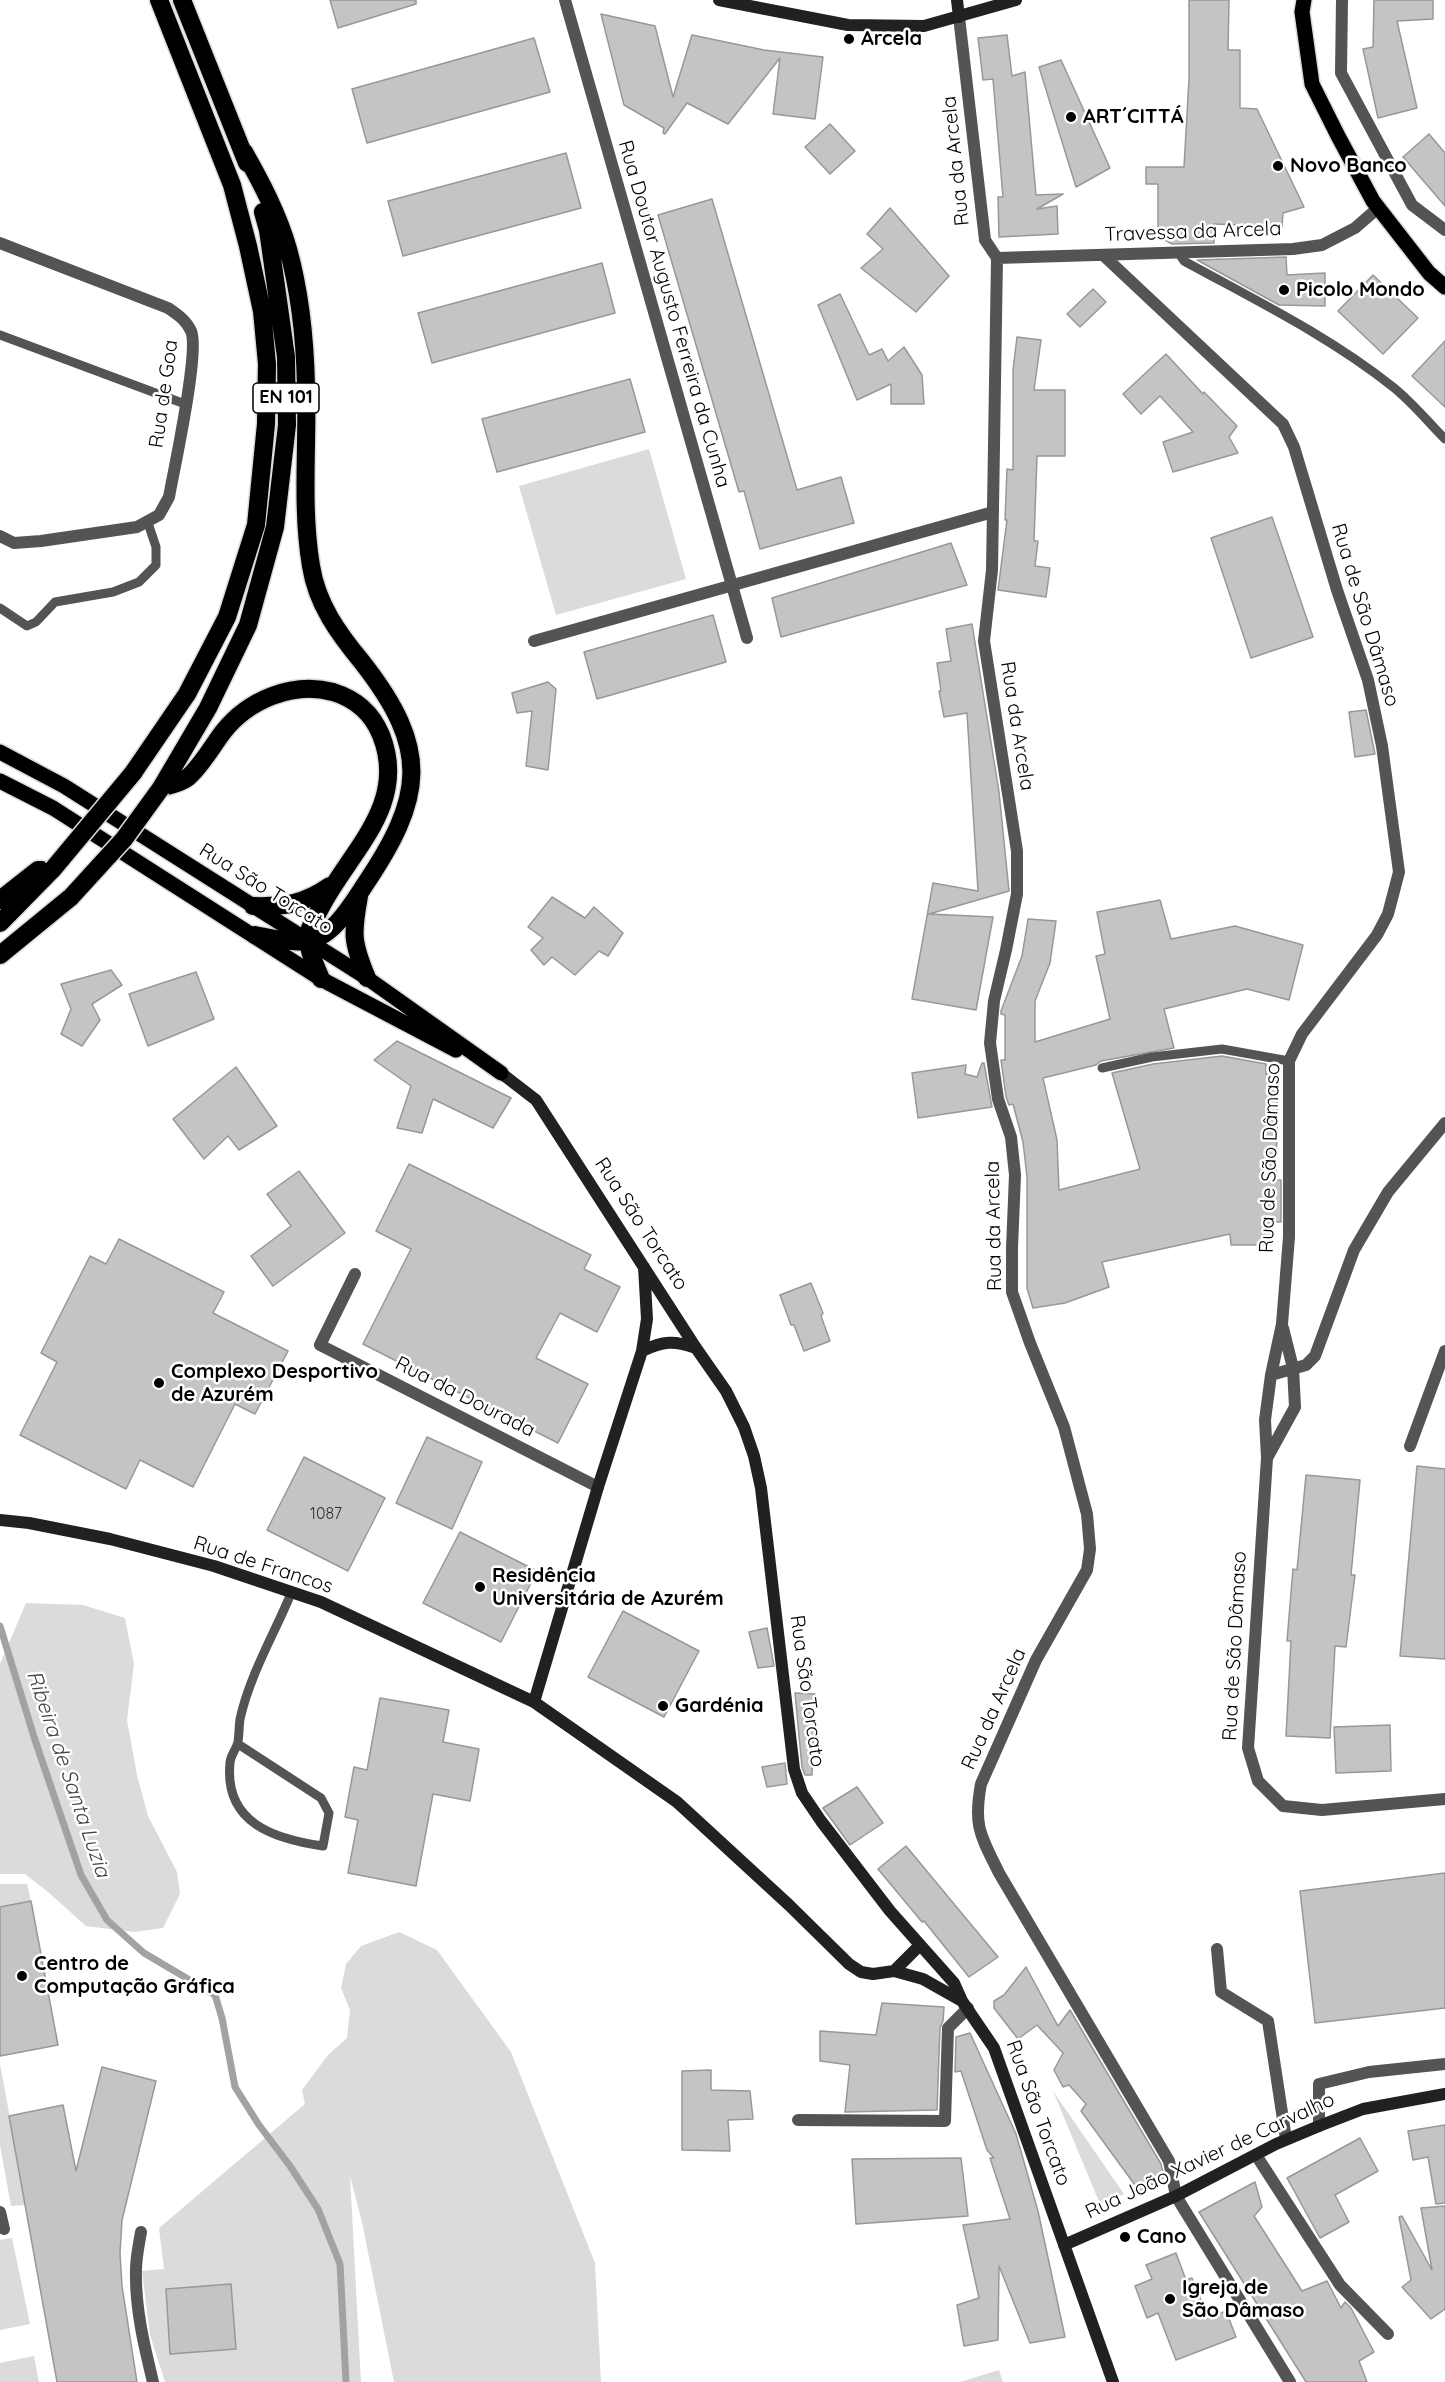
<!DOCTYPE html>
<html>
<head>
<meta charset="utf-8">
<style>
	body { margin:0 }
	canvas { display:block; background:#fff }
</style>
</head>
<body>
<canvas width="1445" height="2382"></canvas>
<script>
const c = document.querySelector('canvas').getContext('2d');
c.lineJoin = 'round';
function fill(path, color) {
  c.fillStyle = color;
  c.fill(path, 'evenodd');
}
function trace(path, color, width, dash) {
  c.strokeStyle = color;
  c.lineWidth = width;
  c.lineCap = dash ? 'butt' : 'round';
  c.setLineDash(dash || []);
  c.stroke(path);
}
function label(font, color, halo, rows, align = 'center') {
  c.font = font + ' Quicksand,sans-serif';
  c.lineWidth = 5;
  c.setLineDash([]);
  c.textBaseline = 'middle';
  c.strokeStyle = halo;
  c.fillStyle = color;
  for (const [text, x, y, turn = 0] of rows) {
    c.save();
    c.translate(x, y);
    c.rotate((+turn || 0) * Math.PI / 180);
    c.textAlign = isNaN(turn) ? turn : align;
    if (halo) c.strokeText(text, 0, 0);
    c.fillText(text, 0, 0);
    c.restore();
  }
}
fill(new Path2D(`
	M649,449L686,579L556,615L519,486Z
	M26,1603L83,1605L125,1618L134,1664L127,1720L137,1775L148,1816L177,1872L180,1894L163,1928L134,1932L86,1926L48,1892L25,1874H0V1664Z
	M0,1884H27L31,1901L0,1907Z
	M399,1932L437,1950L511,2052L595,2263L601,2382H394L362,2222L350,2176L361,2382H165L150,2335L142,2271L164,2269L159,2228L305,2104L302,2090L328,2055L347,2038L350,2010L341,1988L346,1964L361,1946Z
	M0,2064L26,2205L11,2206L0,2145Z
	M1053,2091L1124,2194L1100,2204Z
	M12,2238L30,2324L0,2330V2240Z
	M34,2356L39,2382H0V2363Z
	M999,2370L1003,2382H960Z`), '#dbdbdb');
trace(new Path2D(`
	M0,1626L35,1740L81,1875L107,1920L144,1953L215,1995L222,2018L235,2087L259,2125L290,2166L318,2209L340,2264L346,2382`), '#a2a2a2', 7);
const building = new Path2D(`
	M330,0H416V4L338,28Z
	M1189,0H1229L1228,50H1240V108L1257,109L1304,207L1283,213L1282,227L1214,224V243L1172,244L1158,236V184H1146V167H1184L1189,79Z
	M1374,0H1433V19L1397,21L1417,108L1378,118L1363,49L1373,47Z
	M601,14L655,26L673,97L692,35L764,50L823,57L815,119L773,114L780,58L728,124L687,103L665,134L663,133L664,128L624,105Z
	M1007,35L1012,76L1025,72L1036,195L1063,194L1037,209L1057,206L1058,234L999,237L998,197H1003L993,79L983,80L978,38Z
	M534,38L550,92L367,143L352,89Z
	M1061,60L1110,168L1076,187L1039,67Z
	M830,124L855,151L830,174L805,147Z
	M1429,134L1445,153V206L1403,157Z
	M566,153L581,208L403,256L388,201Z
	M712,199L797,490L841,477L854,523L760,549L744,491L739,492L658,215Z
	M890,208L949,276L916,312L861,268L883,249L867,234Z
	M1286,257L1287,275L1325,273V306L1279,305L1197,260Z
	M602,263L615,313L432,363L418,313Z
	M1373,275L1418,318L1383,354L1338,311Z
	M1093,289L1106,302L1080,327L1067,314Z
	M840,294L869,355L882,349L888,361L904,347L922,375L924,404H891V384L857,400L818,305Z
	M1017,337L1041,340L1034,390H1065V456H1037L1034,541H1038L1035,566L1050,568L1046,597L998,590L1007,520H1005L1007,469L1013,470V370Z
	M1445,341V407L1412,376Z
	M1166,354L1203,394L1204,392L1237,426L1229,437L1238,453L1173,472L1163,442L1193,432L1160,396L1141,414L1123,394Z
	M630,379L645,432L497,472L482,419Z
	M1272,517L1313,637L1251,658L1211,538Z
	M951,543L967,585L781,637L772,598Z
	M713,615L726,662L597,699L584,652Z
	M972,624L999,792L1009,891L929,914L993,917L976,1010L912,999L933,883L978,891L967,713L944,717L939,691H941L937,663L951,661L946,629Z
	M548,682L556,689L548,770L526,766L532,711L517,713L512,693Z
	M1366,710L1375,754L1355,757L1349,712Z
	M552,897L585,918L594,907L623,933L608,956L599,951L575,975L552,957L544,965L531,950L543,938L528,927Z
	M1160,900L1171,939L1235,926L1303,945L1289,1000L1247,989L1164,1009L1174,1048L1101,1061L1096,1065L1043,1078L1057,1140L1059,1190L1140,1169L1112,1073L1153,1064L1222,1056L1266,1064V1074H1278L1276,1180H1281V1222H1272L1271,1245H1231L1230,1234L1102,1262L1109,1287L1065,1303L1033,1308L1027,1288V1177L1023,1142L1013,1104L1009,1105L1006,1097L1001,1060H1005V1015L1001,1014V1011L1022,956L1028,919L1056,921L1050,963L1035,1001V1042L1110,1019L1096,956L1105,954L1097,912Z
	M111,970L122,985L92,1004L100,1020L82,1046L61,1034L71,1009L61,984Z
	M196,972L214,1019L148,1046L129,994Z
	M397,1041L511,1098L493,1128L433,1099L422,1133L397,1128L411,1086L374,1060Z
	M982,1063H984L992,1107L918,1118L912,1073L966,1065L965,1074L977,1077Z
	M236,1067L277,1126L239,1150L228,1136L204,1159L173,1119Z
	M409,1164L591,1255L584,1269L620,1287L597,1332L560,1313L536,1358L588,1384L558,1443L363,1344L411,1249L376,1231Z
	M299,1171L345,1233L273,1286L251,1256L291,1226L267,1194Z
	M119,1239L224,1292L213,1313L288,1351L255,1414L235,1404L193,1487L140,1460L126,1489L20,1435L57,1362L41,1353L90,1256L106,1264Z
	M811,1283L823,1313L821,1316L830,1341L804,1351L794,1325H791L780,1295Z
	M427,1437L482,1462L452,1529L396,1503Z
	M304,1457L385,1498L348,1571L267,1530Z
	M1417,1466L1445,1469V1659L1400,1656Z
	M1306,1475L1360,1480L1351,1575H1355L1346,1647L1335,1646L1330,1738L1286,1736L1291,1641H1287L1293,1569L1297,1570Z
	M460,1532L537,1571L501,1642L423,1603Z
	M623,1611L699,1651L664,1717L588,1677Z
	M767,1628L774,1666L758,1668L749,1632Z
	M795,1693L815,1694L812,1775H805L802,1767Z
	M380,1698L449,1710L443,1742L479,1749L470,1801L433,1794L416,1886L348,1873L358,1820L345,1817L354,1767L367,1770Z
	M1390,1725L1391,1771L1336,1773L1334,1727Z
	M785,1763L787,1784L767,1787L762,1767Z
	M857,1787L883,1823L850,1845L823,1808Z
	M906,1846L998,1957L969,1977L924,1921L922,1922L878,1869Z
	M1445,1873V2008L1315,2023L1300,1891Z
	M31,1901L58,2045L0,2056V1907Z
	M1026,1967L1058,2026L1070,2010L1161,2164L1164,2177L1140,2192L1081,2111L1086,2104L1069,2085L1063,2087L1054,2070L1063,2053L1037,2025L1018,2039L994,2008V2001L1004,1995Z
	M882,2003L944,2007L943,2021L940,2028L937,2110L845,2112L850,2065L820,2061V2031L876,2035Z
	M970,2033L1016,2134L1038,2211L1065,2337L1030,2343L999,2266L998,2340L964,2346L957,2305L979,2298L963,2225L1010,2219L990,2158H994L987,2150L961,2071L955,2072L956,2037Z
	M102,2067L156,2081L122,2220L120,2253L122,2286L137,2382H57L9,2116L63,2105L76,2171Z
	M711,2070V2090L750,2091L753,2119L728,2120L730,2151L682,2150V2071Z
	M1445,2125V2203L1436,2204L1428,2157L1413,2160L1408,2131Z
	M1360,2138L1378,2171L1335,2195L1349,2222L1320,2238L1287,2178Z
	M961,2158L968,2216L856,2224L852,2159Z
	M1255,2182L1262,2207L1254,2216L1302,2291L1327,2281L1341,2308L1345,2302L1351,2308L1374,2352L1359,2361L1367,2382H1306L1199,2212Z
	M1445,2206V2309L1431,2319L1402,2287L1411,2280L1399,2217L1402,2216L1432,2270L1421,2208Z
	M1176,2253L1186,2280L1192,2278L1208,2318L1226,2311L1236,2337L1176,2360L1158,2313L1147,2318L1135,2286L1152,2279L1146,2265Z
	M231,2284L236,2349L170,2354L166,2289Z`);
fill(building, '#c4c4c4');
trace(building, '#989898', 1.5);
const primary = new Path2D(`
	M1304,0L1302,12L1312,84L1338,136L1373,201L1429,273L1445,287
	M0,752L64,786L367,978L501,1073
	M0,781L53,808L321,979L456,1050`);
const highway = new Path2D(`
	M182,0L247,163
	M244,152C261,182 278,214 288,249C300,292 305,341 306,386C308,446 301,506 311,566C317,604 338,633 362,662C431,750 424,797 364,886C351,906 331,939 306,941C289,943 272,938 255,935
	M133,773L187,694L227,617L256,525L266,424L267,364L262,311L248,246L232,185L159,0
	M161,788L208,708L248,625L275,527L287,425L286,357L268,230L263,212
	M161,788C169,785 181,783 187,778C200,768 213,745 223,732C248,700 293,681 333,692C356,699 372,713 381,735C409,805 349,852 321,907C317,915 311,923 309,932C305,946 316,966 321,979
	M359,896C352,934 352,942 367,978
	M0,900L38,870H42
	M253,906C285,907 304,904 330,886
	M0,923L53,869
	M0,955L71,897`);
trace(primary, '#dbdbdb', 18);
trace(highway, '#dbdbdb', 21);
trace(new Path2D(`
	M1178,252L1184,261C1255,300 1329,336 1393,387C1412,402 1428,422 1445,439
	M0,335L185,404
	M0,608L27,626L36,622L55,602L113,592L139,582L156,565V547L148,523
	M1102,1068L1152,1057L1222,1049L1289,1061
	M238,1744L321,1798L329,1813L323,1846C274,1839 224,1823 230,1763C230,1756 236,1750 238,1742C239,1735 239,1727 240,1719C250,1674 275,1633 292,1591`), '#545454', 9);
trace(new Path2D(`
	M565,0L747,638
	M1342,0L1341,73L1412,205L1445,230
	M959,17L985,240L997,258L992,570L984,641L1017,851V894L1006,950L994,1001L990,1043L998,1099L1011,1137L1015,1175L1012,1248V1292L1030,1343L1064,1427L1087,1514L1090,1549L1087,1570L1036,1660L981,1784C973,1827 981,1836 999,1873L1169,2161L1176,2196L1290,2382
	M0,243L168,308C178,315 186,320 191,331C200,351 174,469 169,497L159,515L137,527L41,541L14,543L0,536
	M1103,255L1283,424L1294,447L1337,590L1368,680L1382,746L1399,872L1388,914L1377,935L1302,1034L1289,1061V1237L1282,1324L1271,1375L1265,1420L1267,1458L1248,1748L1258,1781L1283,1806L1322,1810L1445,1799
	M997,258L1293,249L1322,245L1355,228L1378,208
	M534,641L993,512
	M355,1274L320,1345L598,1487
	M1271,1375L1306,1365L1315,1356L1354,1250L1388,1192L1445,1123
	M1410,1446L1445,1351
	M1267,1458L1295,1407L1293,1368L1283,1328
	M1217,1949L1221,1992L1268,2021L1286,2139
	M798,2120L945,2121L948,2028L968,2008
	M1319,2126V2084L1369,2072L1445,2064
	M1256,2155L1340,2285L1388,2334
	M0,2212L4,2229
	M141,2232C139,2244 136,2257 136,2270C135,2308 144,2345 153,2382`), '#545454', 12);
trace(new Path2D(`
	M719,0L848,25L924,26L1016,0
	M957,0L959,17
	M501,1073L536,1100L696,1348L726,1391L744,1427L754,1456L761,1488L794,1769L802,1793L821,1821L890,1911L954,1983L962,2001L994,2048L1113,2382
	M642,1351C663,1341 674,1340 696,1348
	M0,1520L29,1523L110,1539L214,1566L321,1602L534,1702L677,1802L789,1905L849,1964L861,1972L873,1974L894,1971L919,1946
	M534,1702L598,1487L642,1351L647,1319L644,1267
	M894,1971L923,1979L962,2001
	M1064,2245L1176,2196L1276,2144L1319,2126L1363,2109L1445,2094`), '#212121', 12);
trace(primary, '#000', 15);
trace(highway, '#000', 18);
const highwayBridge = new Path2D(`
	M53,869L133,773
	M71,897L124,839L161,788`);
trace(highwayBridge, '#dbdbdb', 21, []);
trace(highwayBridge, '#000', 18);
for (const [x, y, r, color] of [
	[849,39,6,"#000"],
	[1071,117,6,"#000"],
	[1278,166,6,"#000"],
	[1284,290,6,"#000"],
	[159,1383,6,"#000"],
	[480,1587,6,"#000"],
	[663,1706,6,"#000"],
	[22,1976,6,"#000"],
	[1125,2237,6,"#000"],
	[1170,2299,6,"#000"]
]) {
  const dot = new Path2D();
  dot.arc(x, y, r, 0, 2 * Math.PI);
  c.fillStyle = color;
  c.fill(dot);
  trace(dot, '#fff', 2);
}
label('16px', '#313131', null, [
	["1087",326,1514]
]);
for (const [x, y, w] of [
	[286,398,66]
]) {
  const box = new Path2D();
  box.roundRect(x - w / 2, y - 15, w, 30, 4.5);
  c.fillStyle = '#fff';
  c.fill(box);
  trace(box, '#000', 1.5);
}
label('bold 18px', '#000', null, [
	["EN 101",286,398]
]);
label('bold 20px', '#000', '#fff', [
	["Arcela",861,39],
	["ART´CITTÁ",1083,117],
	["Novo Banco",1290,166],
	["Picolo Mondo",1296,290],
	["Complexo Desportivo",171,1372],
	["de Azurém",171,1395],
	["Residência",492,1576],
	["Universitária de Azurém",492,1599],
	["Gardénia",675,1706],
	["Centro de",34,1964],
	["Computação Gráfica",34,1987],
	["Cano",1137,2237],
	["Igreja de",1182,2288],
	["São Dâmaso",1182,2311]
], 'left');
label('20px', '#000', '#fff', [
	["Rua da Arcela",956,161,-96],
	["Travessa da Arcela",1193,232,-2],
	["Rua Doutor Augusto Ferreira da Cunha",674,314,74],
	["Rua de Goa",164,394,-82],
	["Rua de São Dâmaso",1365,615,73],
	["Rua da Arcela",1017,726,81],
	["Rua São Torcato",266,889,32],
	["Rua de São Dâmaso",1270,1158,-88],
	["Rua São Torcato",641,1224,57],
	["Rua da Arcela",994,1226,-91],
	["Rua da Dourada",465,1397,27],
	["Rua de Francos",263,1565,18],
	["Rua de São Dâmaso",1235,1646,-87],
	["Rua São Torcato",807,1691,82],
	["Rua da Arcela",994,1709,-66],
	["Rua São Torcato",1038,2113,70],
	["Rua João Xavier de Carvalho",1210,2156,-25]
]);
label('italic 21px', '#434343', '#fff', [
	["Ribeira de Santa Luzia",68,1774,71]
]);
</script>
</body>
</html>
